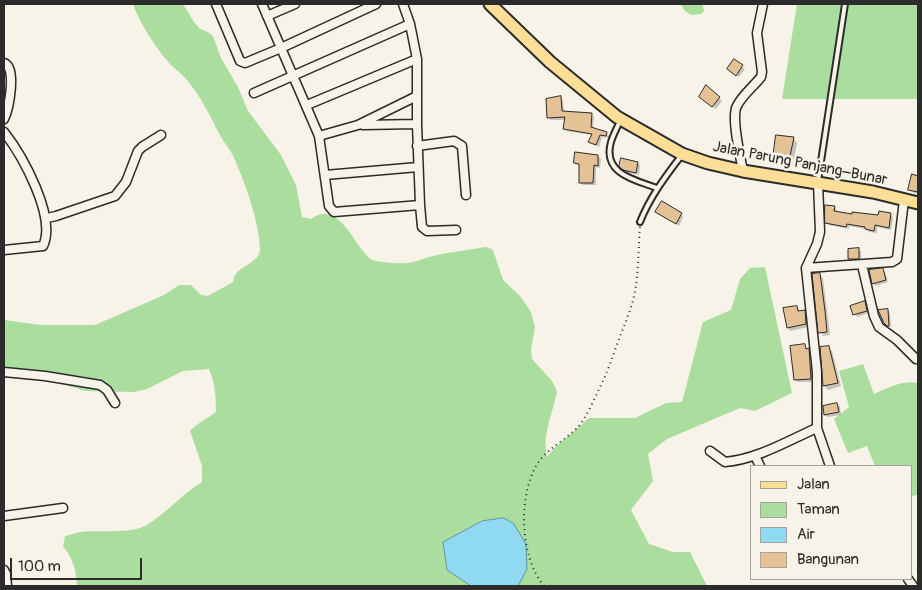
<!DOCTYPE html>
<html>
<head>
<meta charset="utf-8">
<style>
	body { margin:0 }
	#map { position:relative; width:922px; height:590px; overflow:hidden; background:#f7f3e8; font-family:Pangolin,sans-serif }
	canvas { display:block }
	.frame { position:absolute; inset:0; border:5px solid #2b2b2b; pointer-events:none }
	.legend { position:absolute; left:750px; top:465px; width:162px; height:115px; box-sizing:border-box; background:#f7f3e8; border:1px solid #a5a39c; margin:0; padding:6px 9px; list-style:none; font-size:15px; color:#2b2b2b }
	.legend li { display:flex; align-items:center; gap:10px; height:25px }
	.legend b { width:25px; border:1px solid #a5a39c }
	.scale { position:absolute; left:10px; top:558px; width:132px; height:22px; box-sizing:border-box; border:2px solid #2b2b2b; border-top:0; padding-left:6px; font-size:15px; line-height:18px; white-space:nowrap; color:#2b2b2b; -webkit-text-stroke:4px #f7f3e8; paint-order:stroke }
</style>
</head>
<body>
<div id="map">
<canvas width="922" height="590"></canvas>
<div class="frame"></div>
<ul class="legend">
<li><b style="height:6px;background:#fcde96"></b>Jalan</li>
<li><b style="height:14px;background:#abdd9e"></b>Taman</li>
<li><b style="height:14px;background:#8fdaf0"></b>Air</li>
<li><b style="height:14px;background:#e4c296"></b>Bangunan</li>
</ul>
<div class="scale">100 m</div>
</div>
<script>
const c = document.querySelector('canvas').getContext('2d');
c.lineJoin = 'round';
function fill(path, color) {
  c.fillStyle = color;
  c.fill(path, 'evenodd');
}
function trace(path, color, width, dash) {
  c.strokeStyle = color;
  c.lineWidth = width;
  c.lineCap = dash ? 'butt' : 'round';
  c.setLineDash(dash || []);
  c.stroke(path);
}
function label(font, color, halo, rows, align = 'center') {
  c.font = font + ' Pangolin,sans-serif';
  c.lineWidth = 5;
  c.setLineDash([]);
  c.textBaseline = 'middle';
  c.strokeStyle = halo;
  c.fillStyle = color;
  for (const [text, x, y, turn = 0] of rows) {
    c.save();
    c.translate(x, y);
    c.rotate((+turn || 0) * Math.PI / 180);
    c.textAlign = isNaN(turn) ? turn : align;
    if (halo) c.strokeText(text, 0, 0);
    c.fillText(text, 0, 0);
    c.restore();
  }
}
fill(new Path2D(`
	M133,4H183L194,22L200,29L208,32L213,36L221,58L238,87L248,111L281,155L296,185L302,217L311,219C340,198 356,251 372,260C377,262 400,264 406,263C415,263 424,258 433,256C450,252 469,250 486,247L493,250L503,280L520,296L531,312L535,327L531,350L532,359L552,381L557,391C553,414 542,433 547,457L554,448L589,418H635L666,403L682,402L703,322L731,310L740,279L750,268L765,267L792,393L755,411L740,408L667,439L648,454L653,481L631,510L649,544L673,552H690L707,586H77C76,569 73,559 63,546L65,536C70,535 75,533 80,532C97,530 130,534 145,526C166,514 182,494 202,482V466L190,431C194,426 209,417 216,412C216,397 215,383 209,369L183,371L147,389L134,392L85,391L46,379L4,378V320L41,325H95L164,295L179,285H191L201,295L208,296L233,282C234,265 260,265 260,249C259,221 245,183 234,158C231,150 224,143 220,135C210,116 201,97 187,80C182,74 176,70 170,64C156,48 140,24 133,4Z
	M681,4H702L704,11L701,14L691,15L684,10Z
	M797,4H918V99H782Z
	M863,364L874,394C887,388 904,380 918,383V495L911,496V466H875L867,446L848,453L834,419L849,407L839,371Z`), '#abdd9e');
const water = new Path2D(`
	M504,518L514,524L526,544L527,569L518,586H471L447,570L443,542L482,521Z`);
fill(water, '#8fdaf0');
trace(water, '#6794a1', 1);
fill(new Path2D(`
	M734,61L745,69L739,77L729,69Z
	M706,87L722,101L716,109L703,100Z
	M560,98L563,100L564,112L591,114L594,117L593,129L606,133L609,136V138L602,137L599,147L590,142L592,135L567,131L565,129L566,120H551L548,117Z
	M793,138L797,143L793,165L778,162L774,157Z
	M598,156L601,159L600,168L596,167V185H583L580,182V166L575,163Z
	M637,163L640,165L639,175L627,172L621,166Z
	M913,176L918,177V194L912,192L909,190Z
	M834,207L837,210V212L853,215L880,216L890,214L893,217L891,230L877,227V233L869,232L866,229L849,226V229L829,225L827,223Z
	M681,214L683,217L679,226L660,215Z
	M858,249L861,252V261L852,262L850,259Z
	M883,270L885,272L888,282L876,286L873,283Z
	M819,274L823,278L830,335L823,336L820,332Z
	M864,302L867,305L869,313L857,317L852,306Z
	M797,307L800,312H804L807,314L808,327L790,331L788,328L785,309Z
	M887,310L890,313L891,327L888,326Z
	M804,345L811,352L813,382H798L795,380Z
	M828,347L832,351L841,386L828,390L824,386L821,348Z
	M837,404L840,407L841,415L828,417L825,415Z`), '#0003');
const building = new Path2D(`
	M734,59L743,65L736,76L727,69Z
	M706,85L720,97L712,107L699,97Z
	M561,96L562,111L592,113L591,127L607,132L606,136L600,135L596,145L588,142L592,134L563,129L565,117L547,118L546,99Z
	M776,135L794,137L789,161L773,158Z
	M575,152L598,155V166L594,165L593,183H579V164L574,163Z
	M621,158L638,162L636,173L623,170L619,167Z
	M912,174L918,176V192L908,190Z
	M662,201L682,213L676,224L655,212Z
	M825,205L835,206L834,211L852,214V212L878,215L879,211L891,213L889,228L875,225L874,231L865,229V227L847,224L846,227L825,223Z
	M859,248V259H848V249Z
	M883,268L886,280L872,284L869,270Z
	M820,273L825,311L827,332L818,333L812,274Z
	M865,301L867,311L853,315L850,306Z
	M797,306L798,311L805,310L806,324L787,328L783,308Z
	M888,309L889,326H887L884,323L878,310Z
	M805,344L806,349L809,348L811,379L794,380L790,346Z
	M829,346L838,383L823,386L820,347Z
	M837,403L839,412L824,415L823,406Z`);
fill(building, '#e4c296');
trace(building, '#2b2b2b', 1);
const service = new Path2D(`
	M620,121C617,128 613,135 611,142C602,174 635,180 657,188
	M818,181L845,4
	M640,222C650,197 665,177 681,156`);
const minor = new Path2D(`
	M216,4L240,61L245,63L281,48L376,4
	M262,4L319,136L329,206L334,212L420,205L417,124V59L410,24L403,4
	M267,16L295,4
	M4,63C17,67 9,109 4,119
	M254,93L410,24
	M307,105L417,59
	M363,125L417,124
	M4,132C22,155 57,217 43,246L4,250
	M319,136L358,125L417,96
	M417,146L454,141L462,146L466,195
	M743,171C740,155 732,122 736,108C740,97 754,86 761,77L762,72L757,33L763,4
	M325,175L418,167
	M818,183L820,232L817,244L806,268L817,372V428L830,466
	M420,205L422,227L427,231L456,230
	M47,218L56,216L115,196L126,182L138,151L142,147L161,135
	M862,265L874,316L879,327L897,340L916,359
	M806,268L892,262L897,259L904,200
	M4,372L45,376L100,385L107,390L115,403
	M710,451L725,462C758,459 787,441 817,428
	M755,456L760,466
	M4,516L63,508
	M4,570L6,574L7,586
	M908,579L913,586`);
const primary = new Path2D(`
	M490,4L550,62L617,117L682,154L708,163L743,171L873,192L918,203`);
trace(service, '#2b2b2b', 8);
trace(minor, '#2b2b2b', 11);
trace(primary, '#2b2b2b', 15);
trace(new Path2D(`
	M544,586C520,557 518,499 536,466C546,449 564,441 577,428C586,419 597,393 603,381C609,368 613,355 618,342C624,325 632,309 635,291C639,270 638,248 640,226`), '#2b2b2b', 2, [1, 4]);
trace(service, '#f7f3e8', 4);
trace(minor, '#f7f3e8', 8);
trace(primary, '#fcde96', 11);
label('15px', '#2b2b2b', '#f7f3e8', [
	["Jalan Parung Panjang–Bunar",800,164,11]
]);
</script>
</body>
</html>
